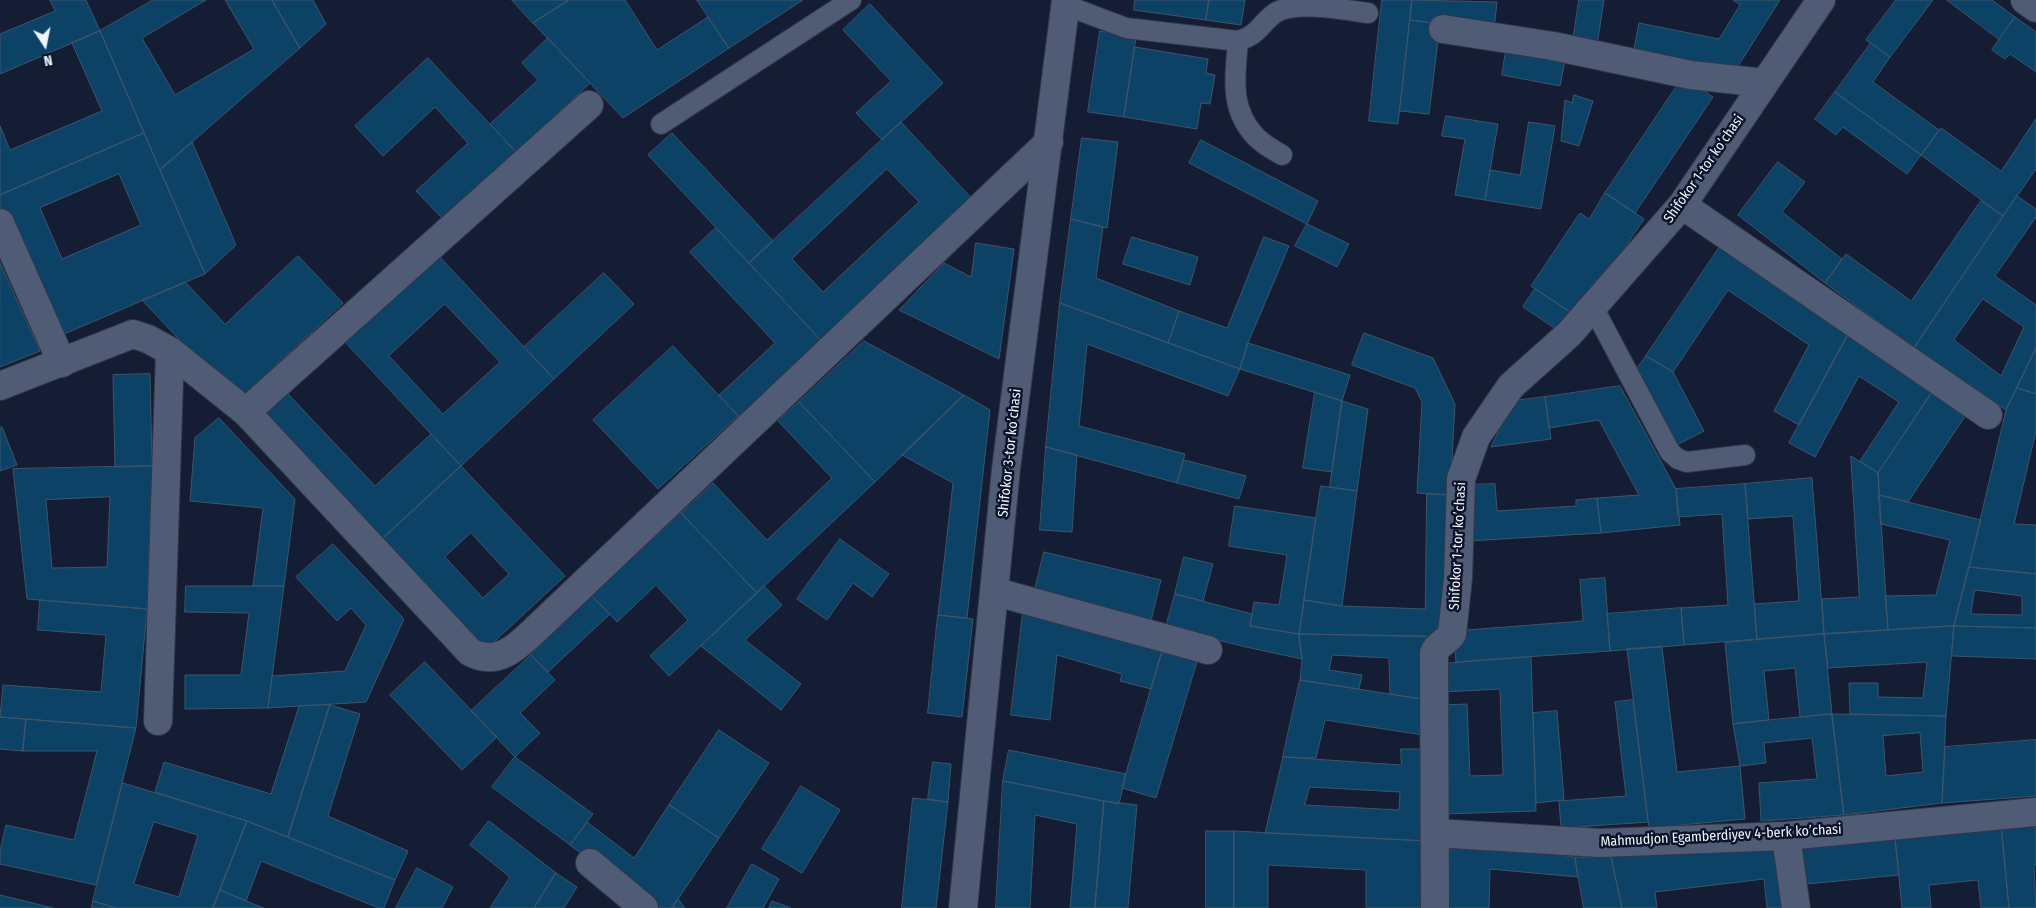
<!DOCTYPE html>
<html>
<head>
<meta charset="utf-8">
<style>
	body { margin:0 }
	#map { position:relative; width:2036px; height:908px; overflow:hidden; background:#141d33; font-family:"Fira Sans Condensed",sans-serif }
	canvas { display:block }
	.north { position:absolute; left:20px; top:20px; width:50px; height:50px; -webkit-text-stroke:4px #0b1329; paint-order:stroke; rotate:169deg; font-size:14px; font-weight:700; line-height:20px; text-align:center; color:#f0f5fe }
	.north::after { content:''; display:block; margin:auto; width:18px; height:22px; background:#f0f5fe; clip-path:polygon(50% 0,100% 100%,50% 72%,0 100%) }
</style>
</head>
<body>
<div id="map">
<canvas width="2036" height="908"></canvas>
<div class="north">N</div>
</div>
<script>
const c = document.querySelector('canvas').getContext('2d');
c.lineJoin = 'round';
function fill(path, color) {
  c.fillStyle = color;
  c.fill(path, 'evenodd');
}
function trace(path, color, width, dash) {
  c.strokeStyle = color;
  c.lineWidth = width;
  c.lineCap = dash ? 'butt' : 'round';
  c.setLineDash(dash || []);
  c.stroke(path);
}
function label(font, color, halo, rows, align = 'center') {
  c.font = font + ' "Fira Sans Condensed",sans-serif';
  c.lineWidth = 5;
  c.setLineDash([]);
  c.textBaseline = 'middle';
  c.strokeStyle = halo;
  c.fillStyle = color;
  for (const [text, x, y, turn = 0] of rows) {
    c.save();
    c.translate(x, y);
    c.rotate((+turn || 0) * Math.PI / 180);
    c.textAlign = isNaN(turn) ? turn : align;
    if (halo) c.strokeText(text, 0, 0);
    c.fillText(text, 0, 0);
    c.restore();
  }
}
const building = new Path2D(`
	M50,0H86L100,31L0,74V34L55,11Z
	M153,0H206L142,38L175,95L254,49L225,0H272L300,48L160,170L100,31Z
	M272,0H313L326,24L300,48Z
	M512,0H569L533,23Z
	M569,0H625L657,50L708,17L729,48L623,118L533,23Z
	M697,0H803L729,48Z
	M1135,0H1209L1206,20L1134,10Z
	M1209,0H1245L1241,25L1206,20Z
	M1382,0H1412L1398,124L1369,121Z
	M1412,0L1497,2L1494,30L1410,20Z
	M1579,0H1604L1597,45L1573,42Z
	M1733,0H1780L1733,74L1633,54L1639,23L1719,39L1740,5Z
	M1896,0H1933L1890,57L1866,40Z
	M1947,0H1992L2015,17L1999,39Z
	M870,4L943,83L882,140L856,113L891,81L843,30Z
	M2015,17L2036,32V72L2010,54L2005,59L1992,50Z
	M1410,20L1440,24L1429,114L1400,111Z
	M100,31L144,133L0,195V126L10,150L102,111L72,43Z
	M1100,31L1136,37L1124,117L1088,112Z
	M548,38L590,83L516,152L490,124L538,80L522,63Z
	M1871,43L1890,57L1873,82L1939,130L1921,155L1835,92Z
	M1507,45L1566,55L1560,86L1502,75Z
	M1135,47L1208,59L1206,73L1215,75L1210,104L1201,103L1197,129L1124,117Z
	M428,58L516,152L444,220L416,191L468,143L435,107L383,156L355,126Z
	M1683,77L1713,97L1635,213L1605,193Z
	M1835,92L1921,155L1907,174L1843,127L1836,135L1815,119Z
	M1574,95L1593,101L1579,146L1561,141L1565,100L1572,103Z
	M1446,116L1498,124L1485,200L1455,195L1465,139L1442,136Z
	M2036,119V169L2003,216L1921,155L1941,128L2001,171Z
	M901,122L975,202L823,343L749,263ZM887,169L919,202L823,292L792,259Z
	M1529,122L1555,126L1541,209L1485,200L1490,170L1520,175Z
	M144,133L205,274L57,337L0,205V195ZM119,174L141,225L62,259L40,208Z
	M672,133L773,241L749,263L648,155Z
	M1082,138L1118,142L1107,228L1071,219Z
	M1201,140L1318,201L1307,224L1189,163Z
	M192,142L236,245L205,274L160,170Z
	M1778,162L1805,182L1782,212L1842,259L1825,283L1738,215Z
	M1605,193L1644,219L1578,317L1531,286L1580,213L1589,219Z
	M2017,196L2036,209V217L1995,276L2036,305V348L2006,410L1914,348ZM1983,299L2024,327L2001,376L1954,340Z
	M1981,201L2003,216L1914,348L1825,283L1846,254L1911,301Z
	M1071,219L1103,227L1096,278L1179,311L1168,343L1060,303Z
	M1307,224L1349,244L1337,267L1295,246Z
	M716,228L828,348L746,424L719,395L775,343L690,252Z
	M1132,237L1198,257L1190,285L1123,264Z
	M1264,237L1289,246L1248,343L1240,369L1168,343L1179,311L1227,328Z
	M976,243L1014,249L999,359L899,310L944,263L971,277Z
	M1721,245L1850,331L1799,425L1774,411L1809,345L1728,290L1673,372L1646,356Z
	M438,255L554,379L461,466L345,342ZM445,304L500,362L443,414L389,356Z
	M298,256L343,303L237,401L142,300L185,282L225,324Z
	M0,263L40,351L0,367Z
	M604,273L634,304L554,379L524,347Z
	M1535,289L1571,313L1559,331L1523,307Z
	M1060,303L1240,369L1228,396L1087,344L1079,426L1185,454L1177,483L1046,447Z
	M1850,331L1936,386L1878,473L1860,461L1899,402L1859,376L1815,457L1789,443Z
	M1364,333L1433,358L1455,404L1450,495L1417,493L1422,402L1415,388L1352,365Z
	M864,341L964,395L875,482L799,402Z
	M1248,343L1350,375L1342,401L1240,369Z
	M673,346L738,416L658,489L593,420Z
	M2036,348V394L2017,388Z
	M1646,356L1673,372L1704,431L1675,446L1631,377Z
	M150,374L152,466L115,467L113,375Z
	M1620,386L1676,489L1680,525L1601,533L1597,498L1639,495L1599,420L1549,428L1545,397Z
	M1936,386L1970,409L1908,502L1879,495L1878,473Z
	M2017,388L2036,394V431L2014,524L2036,525V574L1969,567L2006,410Z
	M1315,392L1342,401L1332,472L1303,468Z
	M288,394L375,486L431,434L461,466L379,542L263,418Z
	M964,395L990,410L967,618L938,615L953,483L902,455Z
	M1545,397L1551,439L1491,447L1513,401Z
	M1342,401L1368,409L1357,491L1330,487Z
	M799,402L875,482L757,593L681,513L713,483L767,540L832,478L778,421Z
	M219,418L295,499L284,586H253L263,508L190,501L195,438Z
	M2,427L17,465L0,471V428Z
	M1046,447L1077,455L1072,532L1040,530Z
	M1851,456L1878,473L1888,630L1824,634L1822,599L1859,597Z
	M1184,460L1246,476L1239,499L1177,483Z
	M152,466L147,609L27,599L13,469ZM110,497L107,567L52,568L46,500Z
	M461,466L565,576L483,652L379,542ZM471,533L509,574L483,598L445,557Z
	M1812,478L1824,634L1757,639L1754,604L1799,601L1793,516L1748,519L1745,484Z
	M1495,484L1497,511L1576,506V500L1597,498L1601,533L1469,541L1466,485Z
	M1745,484L1757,639L1684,645L1681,608L1728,605L1722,514L1678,517L1676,489Z
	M1321,486L1357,491L1342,606L1304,600Z
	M1427,494L1450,495L1448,637L1299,634L1304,600L1342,606L1425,609Z
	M1879,495L1981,520L1954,626L1888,630L1885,596L1936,595L1950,540L1881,524Z
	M1235,506L1316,518L1299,634L1250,626L1254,602L1279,605L1287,555L1229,546Z
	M681,513L757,593L669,676L650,656L688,620L656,585L617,622L592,596Z
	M840,539L889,574L872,597L853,583L827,620L797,599Z
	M333,544L404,619L366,702L268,708L272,676L345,671L366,625L351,608L337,621L296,577Z
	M1044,552L1161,580L1150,625L1033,598Z
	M1184,557L1213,564L1203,601L1175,594Z
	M1969,567L2036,574V628L1954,626ZM1975,590L2022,596V615L1971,614Z
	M1605,578L1610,651L1456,662L1454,631L1583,621L1580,580Z
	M186,586H284L268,708L185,709V675H241L249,613L185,612Z
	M764,586L782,605L745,640L801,684L781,710L701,646Z
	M1175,594L1252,614L1250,626L1299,634L1302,659L1246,647L1166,627Z
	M592,596L610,614L548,672L531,655Z
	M40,600L147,609L136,728L0,717L3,685L101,692L106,635L38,630Z
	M1024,604L1164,645L1151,689L1120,681L1122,674L1057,655L1050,720L1011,715Z
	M1681,608L1684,645L1610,651L1607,614Z
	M938,615L973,619L962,717L928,713Z
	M1954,626L2036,628V659L1952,656Z
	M1954,626L1946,716L1850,714L1849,683H1878V697L1923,698L1927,662L1828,668L1824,634Z
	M1299,634L1426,636L1428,700L1390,694L1389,658L1332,655L1329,670L1362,675L1359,689L1300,680L1302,659Z
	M1824,634L1832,714L1800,717L1795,668L1764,671L1769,720L1733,724L1725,643Z
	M1164,645L1199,655L1156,798L1122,788Z
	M1662,647L1677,772L1740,766L1745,819L1649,828L1627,649Z
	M531,655L555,680L520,713L540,733L515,757L471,711Z
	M1531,657L1536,811L1444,814L1440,705L1467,704L1470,776L1503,775L1500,689L1443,692L1442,664Z
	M425,662L497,737L462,770L390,695Z
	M1300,680L1428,700L1423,735L1325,720L1316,758L1283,757Z
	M1633,700L1648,822L1561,828L1559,801L1626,796L1615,702Z
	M330,705L288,837L247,821L155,792L164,762L271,794L299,706Z
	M330,705L360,714L328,816L408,851L395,880L288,837Z
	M1557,711L1564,800L1536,803L1533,713Z
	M1832,714L1946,716L1942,803L1844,815ZM1920,733L1923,772L1886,776L1883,736Z
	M1832,714L1844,815L1761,821L1759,783L1817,779L1812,738L1764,743L1766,763L1740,766L1733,724Z
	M0,717L26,719L23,751L0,749Z
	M26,719L136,728L96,885L0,864V851L6,825L74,840L97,751H23Z
	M719,730L769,763L719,838L669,805Z
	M2036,740V796L1942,803L1945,747Z
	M1401,749H1430L1427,841L1265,833L1283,757L1401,765ZM1310,787L1400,792L1399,810L1305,805Z
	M1009,750L1126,774L1119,804L1003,781Z
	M515,757L593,814L570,845L492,787Z
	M933,762L951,764L948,802L928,799Z
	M1003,781L1104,801L1095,908H1070L1077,824L1035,815L1030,908H996Z
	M123,783L247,821L213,908H116L93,901ZM154,822L198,835L179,897L134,884Z
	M801,786L840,810L802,873L762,849Z
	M913,798L948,802L936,908H902Z
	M1104,801L1137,805L1128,908H1095Z
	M669,805L719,838L672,908H652L570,845L587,822L634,858Z
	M247,821L395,880L384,908H379L261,861L246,901L220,890Z
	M489,821L556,873L534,908H490L510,877L470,845Z
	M2036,822V865H2034L2036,908H2009L2001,825Z
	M2001,825L2009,908H1981L1978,880L1929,885L1931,908H1902L1895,839Z
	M1206,831H1234V908H1206Z
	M1234,831L1427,841V908H1366V870L1268,865V908H1234Z
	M1895,839L1899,875L1797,885L1794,849Z
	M1446,841L1575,857L1578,877L1490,869L1489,908H1444Z
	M1782,842L1790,908H1767L1764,879L1655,892L1657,908H1622L1611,857Z
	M1575,857H1611L1622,908H1584Z
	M752,864L779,879L763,908H727Z
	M417,868L453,887L442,908H396Z
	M556,873L577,887L564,908H534Z
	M220,890L246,901L264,908H213Z
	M0,895L53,908H0Z
	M678,899L685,908H672Z
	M93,901L116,908H92Z
	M772,901L791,908H769Z`);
fill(building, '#0d4267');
trace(building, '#3d556a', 1);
const lane = new Path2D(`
	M1065,5L1126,28L1238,41C1260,34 1259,25 1275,13C1295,0 1344,10 1368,13
	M1238,41C1235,76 1229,109 1256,137C1263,144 1273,150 1282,155
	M661,124L851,0
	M1593,307L1670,452L1678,459L1687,462L1745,455`);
const street = new Path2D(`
	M2025,0L2036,8
	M1443,29L1553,46L1691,75L1764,83
	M1682,205L1988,415
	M0,223L62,363
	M0,386L133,334L148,339L170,351L246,412L470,652C497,667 517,647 536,629L1049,142
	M246,412L589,105
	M996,592L1208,650
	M158,721L170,351
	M1435,833L1600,843L1786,836L2036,812
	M1786,836L1796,908
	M590,863L644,908
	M1435,908L1434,653C1437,644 1447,642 1452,634L1458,578L1461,479L1476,437L1511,386L1569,334L1682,205L1821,0`);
const secondary = new Path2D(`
	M963,908L1006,469L1066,0`);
trace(lane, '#323648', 22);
trace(street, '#323648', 30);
trace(secondary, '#323648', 30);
trace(lane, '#505c76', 20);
trace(street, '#505c76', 28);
trace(secondary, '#505c76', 28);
label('14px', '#f0f5fe', '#0b1329', [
	["Shifokor 1-tor koʼchasi",1704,169,-55],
	["Shifokor 3-tor koʼchasi",1010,453,-84],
	["Shifokor 1-tor koʼchasi",1458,546,-87],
	["Mahmudjon Egamberdiyev 4-berk koʼchasi",1721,836,-3]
]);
</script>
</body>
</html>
